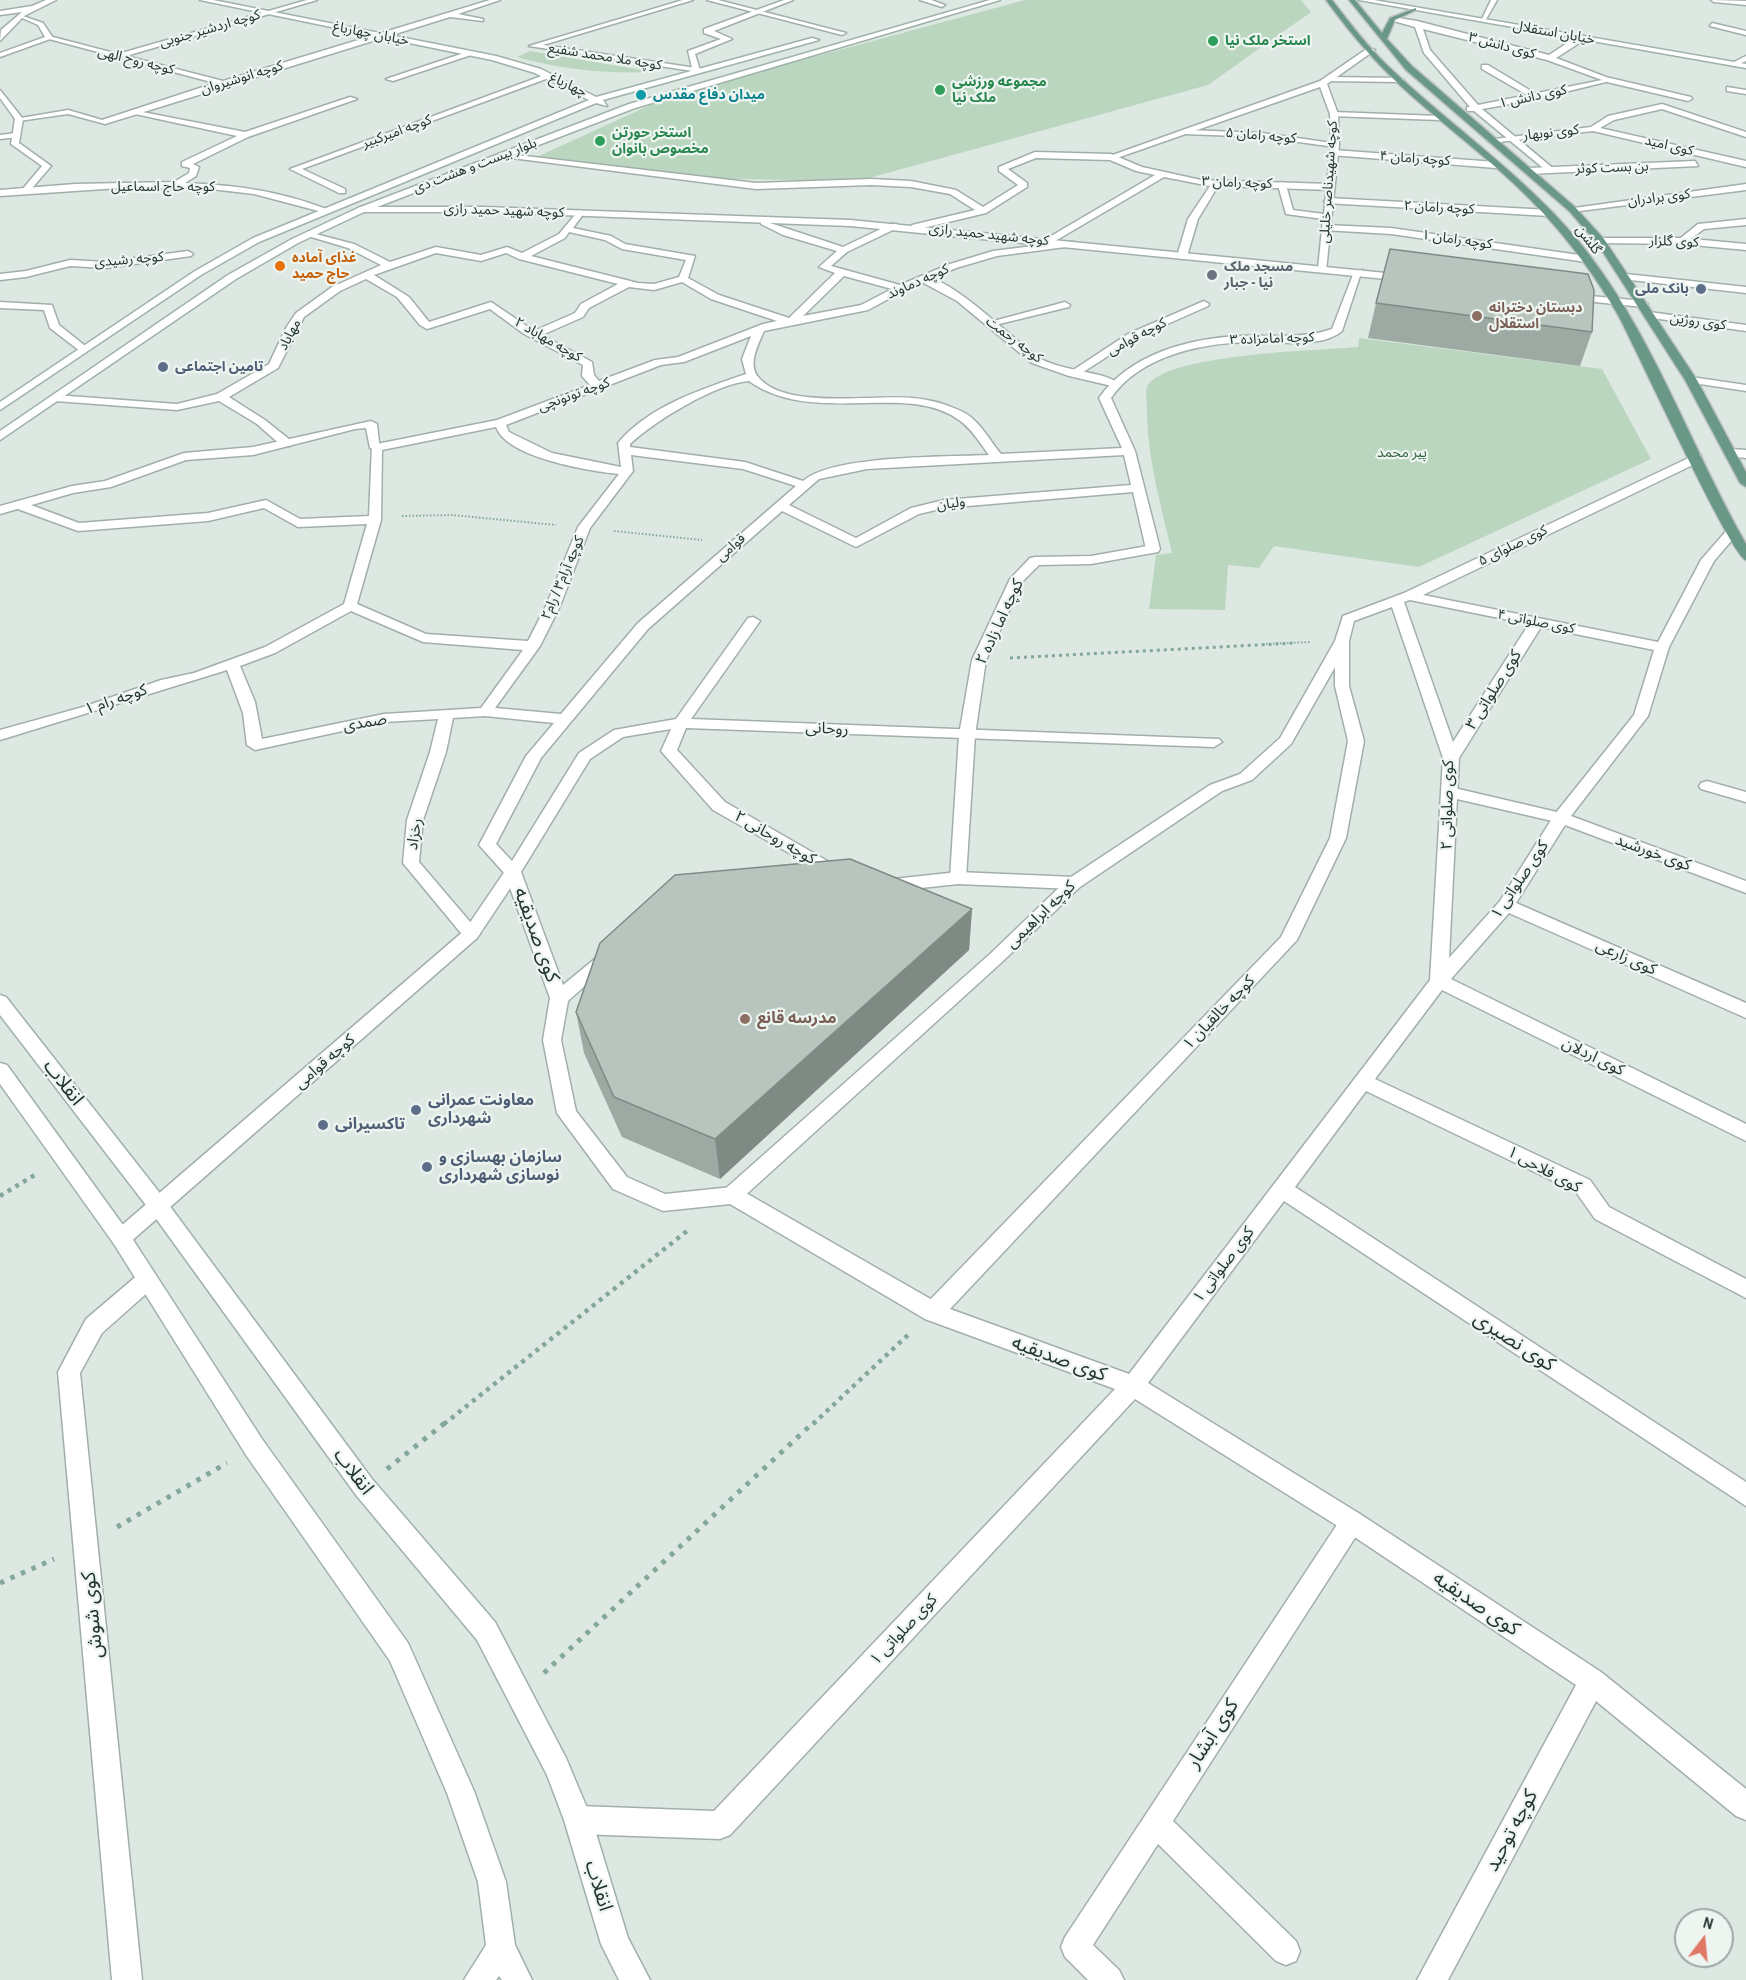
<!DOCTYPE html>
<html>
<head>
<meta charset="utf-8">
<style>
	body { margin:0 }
	#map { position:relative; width:1746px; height:1980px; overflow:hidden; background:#dee8e3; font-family:"Archivo Narrow",sans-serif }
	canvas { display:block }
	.north { position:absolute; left:1674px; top:1908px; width:60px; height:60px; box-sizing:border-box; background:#eef5f1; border:2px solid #9ca8a3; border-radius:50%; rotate:16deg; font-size:16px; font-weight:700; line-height:24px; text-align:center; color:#22352e }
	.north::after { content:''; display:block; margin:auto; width:21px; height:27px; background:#df7965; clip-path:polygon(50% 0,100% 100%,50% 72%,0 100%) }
</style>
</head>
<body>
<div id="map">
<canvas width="1746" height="1980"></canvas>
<div class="north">N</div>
</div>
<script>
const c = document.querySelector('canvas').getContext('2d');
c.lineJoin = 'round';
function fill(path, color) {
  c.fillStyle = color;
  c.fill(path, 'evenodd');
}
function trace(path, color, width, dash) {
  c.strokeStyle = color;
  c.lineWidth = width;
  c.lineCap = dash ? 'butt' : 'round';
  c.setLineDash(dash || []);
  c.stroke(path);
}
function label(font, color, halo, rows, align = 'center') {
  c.font = font + ' "Archivo Narrow","Noto Sans Arabic",sans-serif';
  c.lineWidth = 4.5;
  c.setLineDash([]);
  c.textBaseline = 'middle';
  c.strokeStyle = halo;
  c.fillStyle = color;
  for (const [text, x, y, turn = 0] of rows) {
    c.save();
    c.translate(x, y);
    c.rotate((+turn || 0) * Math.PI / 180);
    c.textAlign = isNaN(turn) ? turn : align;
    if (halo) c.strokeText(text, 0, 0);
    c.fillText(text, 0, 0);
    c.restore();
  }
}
fill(new Path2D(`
	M1025,0H1301L1311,12L1208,85L858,181L679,178L539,156L672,95Z
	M530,51L654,72C607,74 562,70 517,57Z
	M1359,338L1602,369L1651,459L1419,567L1274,546L1259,568L1228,565L1225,610L1149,609L1156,555L1172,553C1161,505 1147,458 1147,409C1147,402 1145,393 1147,387C1161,354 1323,350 1358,347Z`), '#bad6bf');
const service = new Path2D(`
	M784,0H793L714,31L732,39L695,54L700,70L693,72L688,51L721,39L704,33V29Z
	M1491,0H1497L1485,21H1481Z
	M20,15L43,23L53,38L0,57V53L45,37L38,25L20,17Z
	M1392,17L1417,21L1549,55L1578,36H1584V40L1556,58L1614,80L1528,101L1482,109L1555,170L1548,172L1474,111H1467V107H1470L1424,53L1415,27L1390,20ZM1423,29L1547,60L1602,80L1478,105L1430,50Z
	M467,52L474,54L393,81L386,79Z
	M547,74L554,76L302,169L345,189V193H339L290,169Z
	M1330,77L1400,78L1404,80L1400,82L1327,81Z
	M350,97L357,99L248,137L193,164L199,167L196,176L185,183C235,185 280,191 326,209V213L254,194L211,189L119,188L0,196V190L75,184L174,182L189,173L190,168L182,166V162L237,136L135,114L132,110L245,132Z
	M68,110L109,122L105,124L68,114L19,121L15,119Z
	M1334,112L1439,116L1443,118L1439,120L1331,116Z
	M1188,130L1262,133L1339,144L1335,147L1262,137L1185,134Z
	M16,133L19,137L0,139V135Z
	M1334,150L1496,162L1500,165L1496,168L1331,155Z
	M1035,152L1111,154L1142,167L1201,180L1330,184L1334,187L1330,190L1218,186L1198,219L1187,256L1182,259L1177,256L1188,219L1210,186L1164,177L1050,244L1073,242V246L997,256L956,268L905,290L868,310L764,331C758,345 747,365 759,378C787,410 873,394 912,398C928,399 946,404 961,411C979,419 989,440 1001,454L1122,448L1099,398C1130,354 1189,338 1241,336C1272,335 1303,339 1332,329L1354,272L1362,270L1342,331C1322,348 1281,342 1256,342C1206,342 1141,354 1111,398L1135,451L1160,549L1158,552H1148L1146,549L1133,492L944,508L919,514L856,547L782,511L648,629L541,758L496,844L512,861L579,753L614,730L676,719L748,618L753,617L760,621L691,719L1219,739L1222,742L1214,747L686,728L677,750L725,802L843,870L845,874L837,880L713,810L661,751L671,729L623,737L590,759L521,872L563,985L602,953H614L617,957L568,1001L561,1040L576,1111L627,1177L665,1194L732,1187L739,1189L941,1305L944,1312L941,1319L933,1321L925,1319L730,1204L663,1211L613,1189L557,1113L543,1040L550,998L505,874L479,845L526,756L554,723L485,716L453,718L446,752L423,820L419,862L477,930L480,934L471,940L465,938L403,863L407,820L430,752L438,719L384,722L255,750L247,745L243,713L227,670L0,740V730L83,707L161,680L194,673L265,647L344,604L367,524L298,527L264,508L208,521L78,531L15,508V502H23L79,523L208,513L266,500L300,519L369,516L372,445L497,420L590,385L582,376L583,365L524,334L490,309L427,329L420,325L397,297L366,279L340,291L304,317L278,368L229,397L265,420L290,440V446H282L257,424L219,401L177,410L55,401L49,398L55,395L177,404L217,394L269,364L286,328L296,313L332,287L381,265L348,248L308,236V232L354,244L390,262L436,247L481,255L507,247L522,253L559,234L579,210L584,213L573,228L611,236L625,244L695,256L688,278L719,295L789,318L835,273L819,267L837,251L783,235L761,224V220L843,247L891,224H897V228L847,252L831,266L900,285L950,264L993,251L1049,244L1044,241L1046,239L1155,175L1136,171L1110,160L1036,158L1008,169L1027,183V187L986,213L915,230L910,227L912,225L975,210L950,194L911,187L871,185L756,189L496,156L500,153L756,183L871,179L911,181L956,190L983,207L1018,185L999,171V167ZM569,232L605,240L622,249L686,260L679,277L654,284L638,283L531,256L565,238ZM436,253L481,261L506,253L519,259L618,284L581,304L575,313L534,331L491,302L429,322L409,297L374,275ZM844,276L892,289L861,305L803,316ZM682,282L711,299L777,321L763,324L678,357L655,360L599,381L594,375L592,362L542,335L583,317L589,308L629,287L654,290ZM751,336L742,359L746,374C702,389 649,406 618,443L621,467L552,453L509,432L506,425L661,365L684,362ZM749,381C814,427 907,381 959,420C972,429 980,443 989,455C947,457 832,455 803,481L745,462L630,447V444C656,420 715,384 749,381ZM496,427C507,458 590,471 619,474L578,527L546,606L528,641L426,634L357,604L381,520L382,450ZM631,455L743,469L796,486L638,623L561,714L495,708L540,646L560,606L590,528L633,471ZM1124,455L1131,485L944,500L911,508L856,538L789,505L819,479L867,469ZM351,611L423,642L523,650L481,708L384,714L262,739L255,702L240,666L275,653Z
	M1746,184V190L1572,212L1567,209Z
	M1329,198L1549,210L1554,213L1549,216L1326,203L1324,201Z
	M1746,219V225L1704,229L1685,243L1677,241L1698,224Z
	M1327,225L1391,228L1586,256L1591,259L1586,262L1391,234L1324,230L1322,228Z
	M188,251L193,254L191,256L106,268L70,266L26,277L0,280V274L26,271L70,260L106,262Z
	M1204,301L1209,304L1208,306L1136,338L1077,376L1067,374L1128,334Z
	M0,302L52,305L59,325L89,349L80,351L50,328L44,310L0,308Z
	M1065,302L1070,305L1069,307L991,326L986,323Z
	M1731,449L1746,450V458L1727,456V450Z
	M1450,787L1561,813L1569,818L1561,823L1444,796L1442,792L1444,788Z
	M958,872L1074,877L1082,883L1074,889L958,884L884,892L876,886L884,880Z
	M1352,1510L1360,1514L1364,1522L1360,1530L1173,1821L1296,1941L1300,1951L1296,1961L1286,1965L1276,1961L1158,1844L1093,1945L1119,1970L1124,1980H1088L1065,1957L1061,1947L1065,1937L1344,1514Z`);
const minor = new Path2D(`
	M46,0H56L24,16L0,41L1,30L22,12L0,15V11L32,6Z
	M307,0H317L126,56L223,81L490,0H500L458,14L483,19V21L450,17L105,124L102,120L215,83L45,38L49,36L118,54Z
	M683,0H693L543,45L696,68L699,72L529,46Z
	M707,0H718L846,33L842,35Z
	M920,0H931L945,5L942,7Z
	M1711,0L1746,1V5L1714,2Z
	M1712,23L1746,31V35L1710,26Z
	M1368,48L1375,50L1327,84L1338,114L1339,144L1326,271L1318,269L1323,219L1286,214L1278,185L1282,182L1286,185L1293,210L1324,214L1331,144L1330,114L1320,87L1114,159L1107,157L1320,81Z
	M1746,56V61L1734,66L1730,64Z
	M1482,65H1488L1541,97L1534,99L1482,69Z
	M1610,78L1691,97L1692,99L1688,101L1607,82Z
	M1727,87L1746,90V94L1727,91Z
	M0,90L23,119L19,143L51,166L28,193L21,191L42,166L11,144L15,119L0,98Z
	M1662,104L1746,132V137L1662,109L1614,120L1600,128L1746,161V167L1593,131L1491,143L1487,140L1591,127L1608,116Z
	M1695,161L1698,166L1529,174L1525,171L1529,168Z
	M1601,238H1682L1746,244V250L1682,244L1598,243V239Z
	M1626,274L1746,287V293L1622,279L1621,277Z
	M920,277C948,273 1014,341 1038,357C1058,371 1103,371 1118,383L1112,386L1069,376L1032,363L957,301L920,281Z
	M1649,312L1746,325V331L1645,317V313Z
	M1691,377L1746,385V391L1687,382V378Z
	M371,421L377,424L380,451L370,448L366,428L355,429L253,455L186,460L111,487L73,493L0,514V506L72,486L105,481L184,453L253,447Z
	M1697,454L1701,455V461L1423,595L1658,642L1701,560L1727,530H1737L1738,533L1714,561L1669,647L1648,716L1571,816L1746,881V893L1565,825L1516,903L1746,1003V1018L1509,913L1451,979L1746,1124V1141L1442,990L1375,1079L1590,1180L1609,1207L1746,1279V1298L1595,1219L1576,1192L1366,1091L1295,1187L1746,1482V1506L1284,1201L1148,1383L1360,1514L1601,1672L1746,1789V1820L1736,1816L1596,1701L1448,1980H1417L1576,1685L1344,1530L1135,1399L730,1835L720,1839L578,1834L568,1830L564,1820L568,1810L578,1806L714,1811L1115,1389L925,1319L922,1312L925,1305L1281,937L1330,838L1348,741L1335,686V667L1291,744L1252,780L1222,791L1080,887L1002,962L739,1201L732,1203L725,1201L722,1195L725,1189L990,954L1068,879L1210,785L1240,774L1280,738L1335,641L1343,616L1404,593ZM1410,600L1529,624L1453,742L1404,602ZM1392,607L1443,758L1430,980L1129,1374L950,1309L1297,940L1346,838L1364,741L1349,686V641L1354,621ZM1541,627L1654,650L1634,715L1555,814L1500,901L1449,958L1459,758Z
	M1153,545L1158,546V552L1091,564L1039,565L1023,581L986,660L975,735L966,878L964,882H952L950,878L959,735L972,660L1010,579L1030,558L1035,557L1091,556Z
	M1707,781L1746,792V802L1701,789L1699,786L1701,783Z
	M513,866L521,872L477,938L128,1244L121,1247L114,1244L111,1238L114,1232L465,930L507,868Z
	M147,1271L155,1274L158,1280L155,1286L102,1333L80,1373L142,1980H112L58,1372L86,1319L139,1274Z`);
const tertiary = new Path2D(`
	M361,207H483L850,220L1406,275L1411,278L1406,281L850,226L483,212H358V208Z
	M1570,294L1643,301L1648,304L1643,307L1566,299V295Z`);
const secondary = new Path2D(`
	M200,0H213L496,56L541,69L596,97L812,38L819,40L603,100L607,106L596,103L259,242L201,275L0,410V402L195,271L253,238L589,100L535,73L492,60Z
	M990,0H1000L635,108L364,212L298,243L236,279L0,440V431L228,275L292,239L358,208L629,104Z
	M1359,0H1374L1746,64V68Z
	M0,995L6,997L166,1201L372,1479L495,1622L566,1758L592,1820L628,1938L650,1980H619L601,1944L564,1820L547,1775L477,1640L356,1495L152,1213L0,1015Z
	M0,1063L7,1065L128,1232L262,1439L408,1643L474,1791L506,1882L515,1945L532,1980H502L499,1976L496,1980H464L486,1945L478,1882L447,1793L390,1661L246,1455L114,1244L0,1084Z`);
const primary = new Path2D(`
	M1326,0H1332C1350,23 1367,46 1388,66C1450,125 1521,173 1576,238C1651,328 1689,444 1746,544V560C1731,556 1635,346 1618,315C1597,279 1572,244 1543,213C1504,170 1457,136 1414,98C1380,68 1352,36 1326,0Z
	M1349,0H1355L1382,33L1390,18L1416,8V10L1395,20L1387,39L1412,66L1575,207L1604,239L1697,380L1746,472V487L1740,483L1685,380L1597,243L1569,211L1406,70Z`);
trace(service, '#a2afa9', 3);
trace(minor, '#a2afa9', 3);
trace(tertiary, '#a2afa9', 3);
trace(secondary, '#9fb2a9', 3);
trace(primary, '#bdc2c0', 3);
trace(new Path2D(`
	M402,516L452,515L556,525
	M614,531L702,540
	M1266,644L1311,642`), '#83a799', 2, [1.5, 2]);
trace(new Path2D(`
	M1010,658L1295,643`), '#83a799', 3, [3, 4]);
trace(new Path2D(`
	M0,1196L38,1173
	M444,1424L687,1231
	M813,1424L910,1333`), '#83a799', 4.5, [4, 5]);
trace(new Path2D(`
	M387,1469L446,1422
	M117,1527L227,1463
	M0,1583L54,1559
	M544,1673L814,1422`), '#83a799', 5, [4.5, 7]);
fill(service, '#fff');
fill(minor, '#fff');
fill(tertiary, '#fff');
fill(secondary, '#fff');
fill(primary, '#699887');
fill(new Path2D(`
	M1376,303L1592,332L1580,366L1368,338Z
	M972,909L969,950L720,1179L622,1137L584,1053L576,1012Z`), '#9da9a3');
fill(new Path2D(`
	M972,909L969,950L720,1179L715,1139Z`), '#808a85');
const building = new Path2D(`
	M1390,249L1588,274L1594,290L1592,332L1376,303Z
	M850,859L972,909L715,1139L614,1097L576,1012L600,943L675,875Z`);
fill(building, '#b7c5be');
trace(building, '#808a85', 1.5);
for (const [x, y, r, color] of [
	[1213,41,6,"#2e9e5b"],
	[940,90,6,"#2e9e5b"],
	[641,95,6,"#0f9aa8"],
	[600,141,6,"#2e9e5b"],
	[280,266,6,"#e8710a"],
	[1212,275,6,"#6b7280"],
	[1701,289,6,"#5c6f8a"],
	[1477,316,6,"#8d6e63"],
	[163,367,6,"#5c6f8a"],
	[745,1019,6,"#8d6e63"],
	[416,1110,6,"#5c6f8a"],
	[323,1125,6,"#5c6f8a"],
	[427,1167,6,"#5c6f8a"]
]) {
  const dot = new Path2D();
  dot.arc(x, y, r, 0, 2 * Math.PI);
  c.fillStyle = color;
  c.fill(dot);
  trace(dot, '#eef5f1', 2);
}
label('14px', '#22352e', '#eef5f1', [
	["کوچه اردشیر جنوبی",210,29,-16],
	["خیابان استقلال",1554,33,10],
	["خیابان چهارباغ",371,34,11],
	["کوی دانش ۳",1502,46,15],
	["کوچه ملا محمد شفیع",605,57,9],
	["کوچه روح الهی",136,61,14],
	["کوچه انوشیروان",242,78,-17],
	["چهارباغ",568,85,25],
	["کوی دانش ۱",1533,97,-12],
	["کوچه امیرکبیر",397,132,-20],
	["کوی نوبهار",1551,133,-6],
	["کوچه رامان ۵",1261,136,5],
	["کوی امید",1669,146,13],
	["کوچه رامان ۴",1415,159,4],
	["بلوار بیست و هشت دی",475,166,-21],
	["بن بست کوثر",1612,168,-2],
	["کوچه شهیدناصر خلیلی",1329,182,-86],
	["کوچه رامان ۳",1237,183,2],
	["کوچه حاج اسماعیل",163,187],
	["کوی برادران",1659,198,-7],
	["کوچه رامان ۲",1439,208,3],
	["کوچه شهید حمید رازی",504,211,2],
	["کوچه شهید حمید رازی",989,235,6],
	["کوچه رامان ۱",1457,240,8],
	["گلشن",1588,240,53],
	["کوی گلزار",1674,242,2],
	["کوچه رشیدی",129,260,-5],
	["کوچه دماوند",918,282,-24],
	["کوی روژین",1698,322,8],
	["مهاباد",290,335,-62],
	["کوچه قوامی",1137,337,-28],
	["کوچه امامزاده ۳",1272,339,-2],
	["کوچه مهاباد ۲",548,340,30],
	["کوچه رحمت",1014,340,37],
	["کوچه توتونچی",574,395,-20],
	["ولیان",951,504,-8],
	["کوی صلوای ۵",1513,546,-26],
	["قوامی",731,548,-42],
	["کوچه آرام۳ / رام۲",563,578,-67],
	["کوی صلواتی ۴",1536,622,11]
]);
label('bold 14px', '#27864d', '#eef5f1', [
	["استخر ملک نیا",1225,41],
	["مجموعه ورزشی",952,82],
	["ملک نیا",952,98],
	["استخر حورتن",612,133],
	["مخصوص بانوان",612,149]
], 'left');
label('bold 14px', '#0d838f', '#eef5f1', [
	["میدان دفاع مقدس",653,95]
], 'left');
label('bold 14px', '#c56008', '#eef5f1', [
	["غذای آماده",292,258],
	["حاج حمید",292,274]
], 'left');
label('bold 14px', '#5b616d', '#eef5f1', [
	["مسجد ملک",1224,267],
	["نیا - جبار",1224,283]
], 'left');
label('bold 14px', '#4e5e75', '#eef5f1', [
	["بانک ملی",1689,289],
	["تامین اجتماعی",175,367,"left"]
], 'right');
label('bold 14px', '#785e54', '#eef5f1', [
	["دبستان دخترانه",1489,308],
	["استقلال",1489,324]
], 'left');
label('14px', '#326642', '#eef5f1', [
	["پیر محمد",1402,453]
]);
label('16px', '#22352e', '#eef5f1', [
	["کوچه اما زاده ۲",1000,622,-65],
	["کوی صلواتی ۳",1494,690,-58],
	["کوچه رام ۱",116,700,-19],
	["صمدی",365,723,-10],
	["روحانی",827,729,3],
	["کوی صلواتی ۲",1448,805,-89],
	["رخزاد",415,834,-81],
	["کوچه روحانی ۲",775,838,30],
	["کوی خورشید",1653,853,20],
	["کوی صلواتی ۱",1520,880,-56],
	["کوچه ابراهیمی",1041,915,-44],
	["کوی زارعی",1626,958,24],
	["کوچه خالقیان ۱",1219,1013,-46],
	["کوی اردلان",1593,1057,26],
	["کوچه قوامی",325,1062,-41],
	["کوی فلاحی ۱",1544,1170,28],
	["کوی صلواتی ۱",1224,1265,-53],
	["کوی صلواتی ۱",904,1630,-47]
]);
label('bold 16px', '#785e54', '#eef5f1', [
	["مدرسه قانع",757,1019]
], 'left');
label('bold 16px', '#4e5e75', '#eef5f1', [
	["معاونت عمرانی",428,1101],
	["شهرداری",428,1119],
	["تاکسیرانی",335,1125],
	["سازمان بهسازی و",439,1158],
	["نوسازی شهرداری",439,1176]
], 'left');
label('20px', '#22352e', '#eef5f1', [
	["کوی صدیقیه",536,935,70],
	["انقلاب",63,1083,52],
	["کوی نصیری",1514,1342,33],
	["کوی صدیقیه",1059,1359,20],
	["انقلاب",353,1472,53],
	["کوی صدیقیه",1476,1604,34],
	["کوی شوش",93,1615,-95],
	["کوی آبشار",1213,1734,-57],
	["کوچه توحید",1512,1831,-62],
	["انقلاب",598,1886,73]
]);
</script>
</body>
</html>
